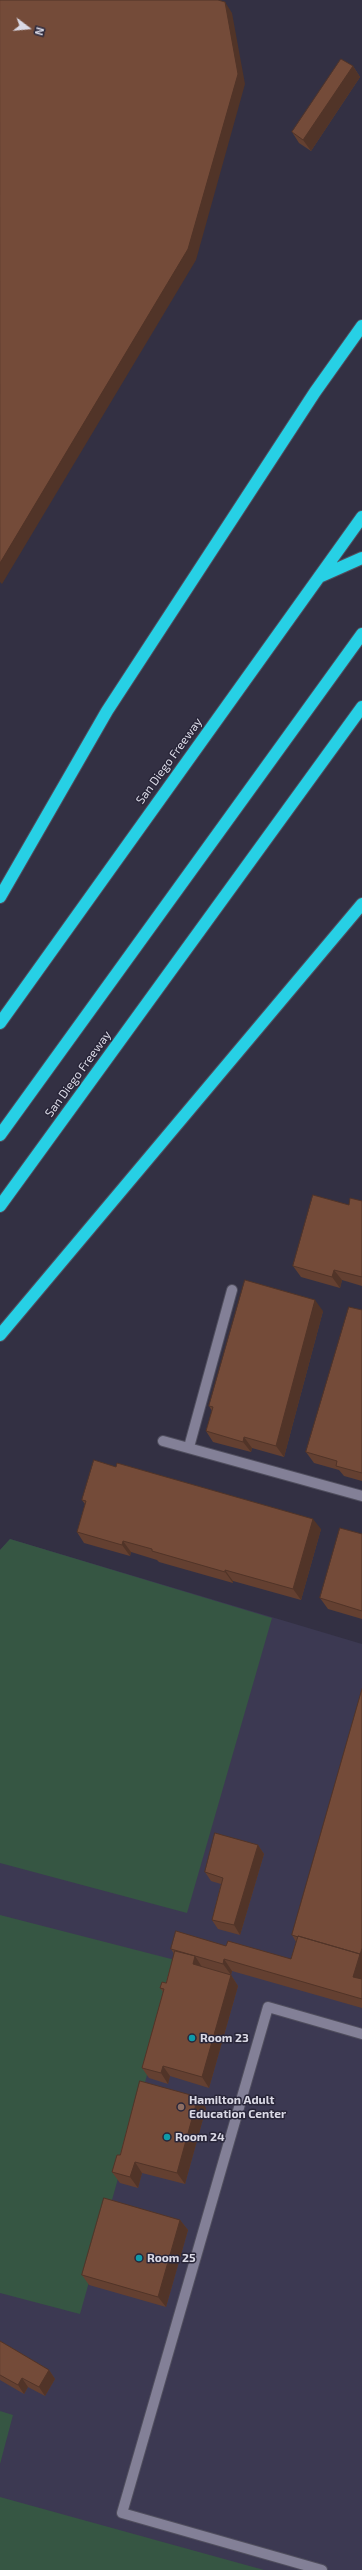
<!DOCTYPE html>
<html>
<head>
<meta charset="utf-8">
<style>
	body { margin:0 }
	#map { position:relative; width:362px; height:2570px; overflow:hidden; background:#333043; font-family:"Exo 2",sans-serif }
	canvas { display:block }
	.north { position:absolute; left:8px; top:8px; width:40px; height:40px; -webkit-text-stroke:3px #292639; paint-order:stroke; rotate:106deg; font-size:11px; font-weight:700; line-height:16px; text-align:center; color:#dad9e5 }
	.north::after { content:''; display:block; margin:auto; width:14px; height:18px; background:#dad9e5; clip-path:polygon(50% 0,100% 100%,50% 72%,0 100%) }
</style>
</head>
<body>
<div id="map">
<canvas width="362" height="2570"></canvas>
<div class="north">N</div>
</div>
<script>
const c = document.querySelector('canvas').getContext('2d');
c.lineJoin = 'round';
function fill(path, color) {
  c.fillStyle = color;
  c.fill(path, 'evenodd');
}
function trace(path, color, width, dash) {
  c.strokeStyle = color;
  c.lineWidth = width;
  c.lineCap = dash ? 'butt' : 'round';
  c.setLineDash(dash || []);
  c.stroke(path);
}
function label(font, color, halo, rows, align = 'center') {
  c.font = font + ' "Exo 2",sans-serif';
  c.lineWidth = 3;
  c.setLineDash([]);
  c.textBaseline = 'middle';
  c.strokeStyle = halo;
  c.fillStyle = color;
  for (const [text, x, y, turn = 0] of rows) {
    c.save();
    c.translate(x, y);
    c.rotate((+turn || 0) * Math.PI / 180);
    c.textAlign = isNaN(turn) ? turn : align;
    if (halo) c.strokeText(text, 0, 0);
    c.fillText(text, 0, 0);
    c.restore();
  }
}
fill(new Path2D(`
	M10,1539L362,1644V2570H0V1550Z`), '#3c3952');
fill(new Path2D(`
	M10,1539L272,1618L187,1913L0,1863V1550Z
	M0,1915L179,1961L80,2314L0,2293Z
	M0,2411L13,2415L0,2464Z
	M0,2497L264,2570H0Z`), '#365643');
const service = new Path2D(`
	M189,1447L232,1290
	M322,2570L122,2513L268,2007L362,2034`);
const minor = new Path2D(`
	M163,1441L362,1496`);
const motorway = new Path2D(`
	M319,577L362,558
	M0,897L107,711L315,392L362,326
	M0,1023L362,517
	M0,1135L362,634
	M0,1206L362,707
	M0,1335L362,904`);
trace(service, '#504e5e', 12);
trace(minor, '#504e5e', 12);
trace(motorway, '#504e5e', 14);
trace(service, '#838097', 10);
trace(minor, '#838097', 10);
trace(motorway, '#27d0e5', 12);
fill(new Path2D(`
	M353,66L360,77L311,151L299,143L292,132Z
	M362,1201V1286L342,1280L340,1288L301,1277L293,1266L349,1205Z
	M362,1310V1481L344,1476L339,1470L314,1463L306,1452Z
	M323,1311L284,1457L252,1448L251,1452L213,1442L206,1431L212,1411L209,1406Z
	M82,1500L321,1529L301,1600L233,1581V1583L159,1562L157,1560L131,1552L130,1556L84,1543L77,1532L85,1504Z
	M362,1534V1619L328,1609L320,1598Z
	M362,1689V2008L232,1971L231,1975L238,1986L209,2088L170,2076L168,2084L149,2078L142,2068L163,1992L160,1988L166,1983L174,1954L171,1949L226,1946L291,1959L296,1942L292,1935Z
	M258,1845L264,1854L240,1935L218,1929L212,1920L221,1884L211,1881L205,1872Z
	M206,2108L185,2184L142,2173L138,2188L120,2183L112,2172L120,2155Z
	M180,2220L188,2230L166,2307L89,2285L82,2275Z
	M0,2341L49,2370L55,2379L45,2396L28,2387L24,2394L0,2380Z`), '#644031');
fill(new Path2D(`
	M225,2L232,13L245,84L196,260L2,584L0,582V563Z
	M353,66L360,77L311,151L303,140Z
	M334,1270L342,1280L340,1288L332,1277Z
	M315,1300L323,1311L284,1457L276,1446Z
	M244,1437L252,1448L251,1452L243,1442Z
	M313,1519L321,1529L301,1600L293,1589Z
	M123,1541L131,1552L130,1556L122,1545Z
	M225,1570L233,1581V1583L225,1572Z
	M258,1845L264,1854L240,1935L234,1925Z
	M362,1948V1985L353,1977L360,1954Z
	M195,1956L202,1967L193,1964Z
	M224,1959L232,1971L231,1975L238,1986L209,2088L202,2077L231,1975L223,1964Z
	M163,2066L170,2076L168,2084L161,2073Z
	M198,2097L206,2108L185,2184L177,2173Z
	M135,2162L142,2173L138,2188L130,2177Z
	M180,2220L188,2230L166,2307L158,2297Z
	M49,2370L55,2379L45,2396L39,2387Z
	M22,2378L28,2387L24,2394L18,2385Z`), '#513428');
const building = new Path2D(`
	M0,0H218L225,2L238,74L188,249L0,563Z
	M341,59L353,66L303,140L292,132Z
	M313,1195L349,1205L350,1198L362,1201V1277L334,1270L332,1277L293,1266Z
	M245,1280L315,1300L276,1446L244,1437L243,1442L206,1431L213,1407L209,1406Z
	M349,1307L362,1310V1473L336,1466L337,1461L306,1452Z
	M94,1460L116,1467L117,1463L313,1519L293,1589L225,1570V1572L152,1551V1549L123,1541L122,1545L77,1532L86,1501L82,1500Z
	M340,1528L362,1534V1611L320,1598Z
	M362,1689V1948L360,1955V1954L298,1936V1937L292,1935Z
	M215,1833L258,1845L234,1925L212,1920L223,1878L205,1872Z
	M176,1931L226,1946L228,1941L291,1959L298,1936L360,1954L353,1977L362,1979V1999L224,1959L223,1964L171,1949Z
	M175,1951L195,1956L193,1964L231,1975L202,2077L163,2066L161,2073L142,2068L164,1989L160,1988L162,1982L166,1983Z
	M140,2081L198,2097L177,2173L135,2162L130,2177L112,2172L117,2155H120Z
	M104,2198L180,2220L158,2297L82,2275Z
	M0,2341L49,2370L39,2387L22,2378L18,2385L0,2375Z`);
fill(building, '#744b39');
trace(building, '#513428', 1);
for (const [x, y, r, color] of [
	[192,2038,4,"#0f9aa8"],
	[181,2107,4,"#8d6e63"],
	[167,2137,4,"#0f9aa8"],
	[139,2258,4,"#0f9aa8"]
]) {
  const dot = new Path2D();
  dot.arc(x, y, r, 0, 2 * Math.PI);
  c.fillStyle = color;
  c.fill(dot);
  trace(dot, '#292639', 1.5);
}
label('12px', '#dad9e5', '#292639', [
	["San Diego Freeway",169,761,-54],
	["San Diego Freeway",78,1074,-54]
]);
label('bold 12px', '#dad9e5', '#292639', [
	["Room 23",200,2038],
	["Hamilton Adult",189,2100],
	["Education Center",189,2114],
	["Room 24",175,2137],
	["Room 25",147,2258]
], 'left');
</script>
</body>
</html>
